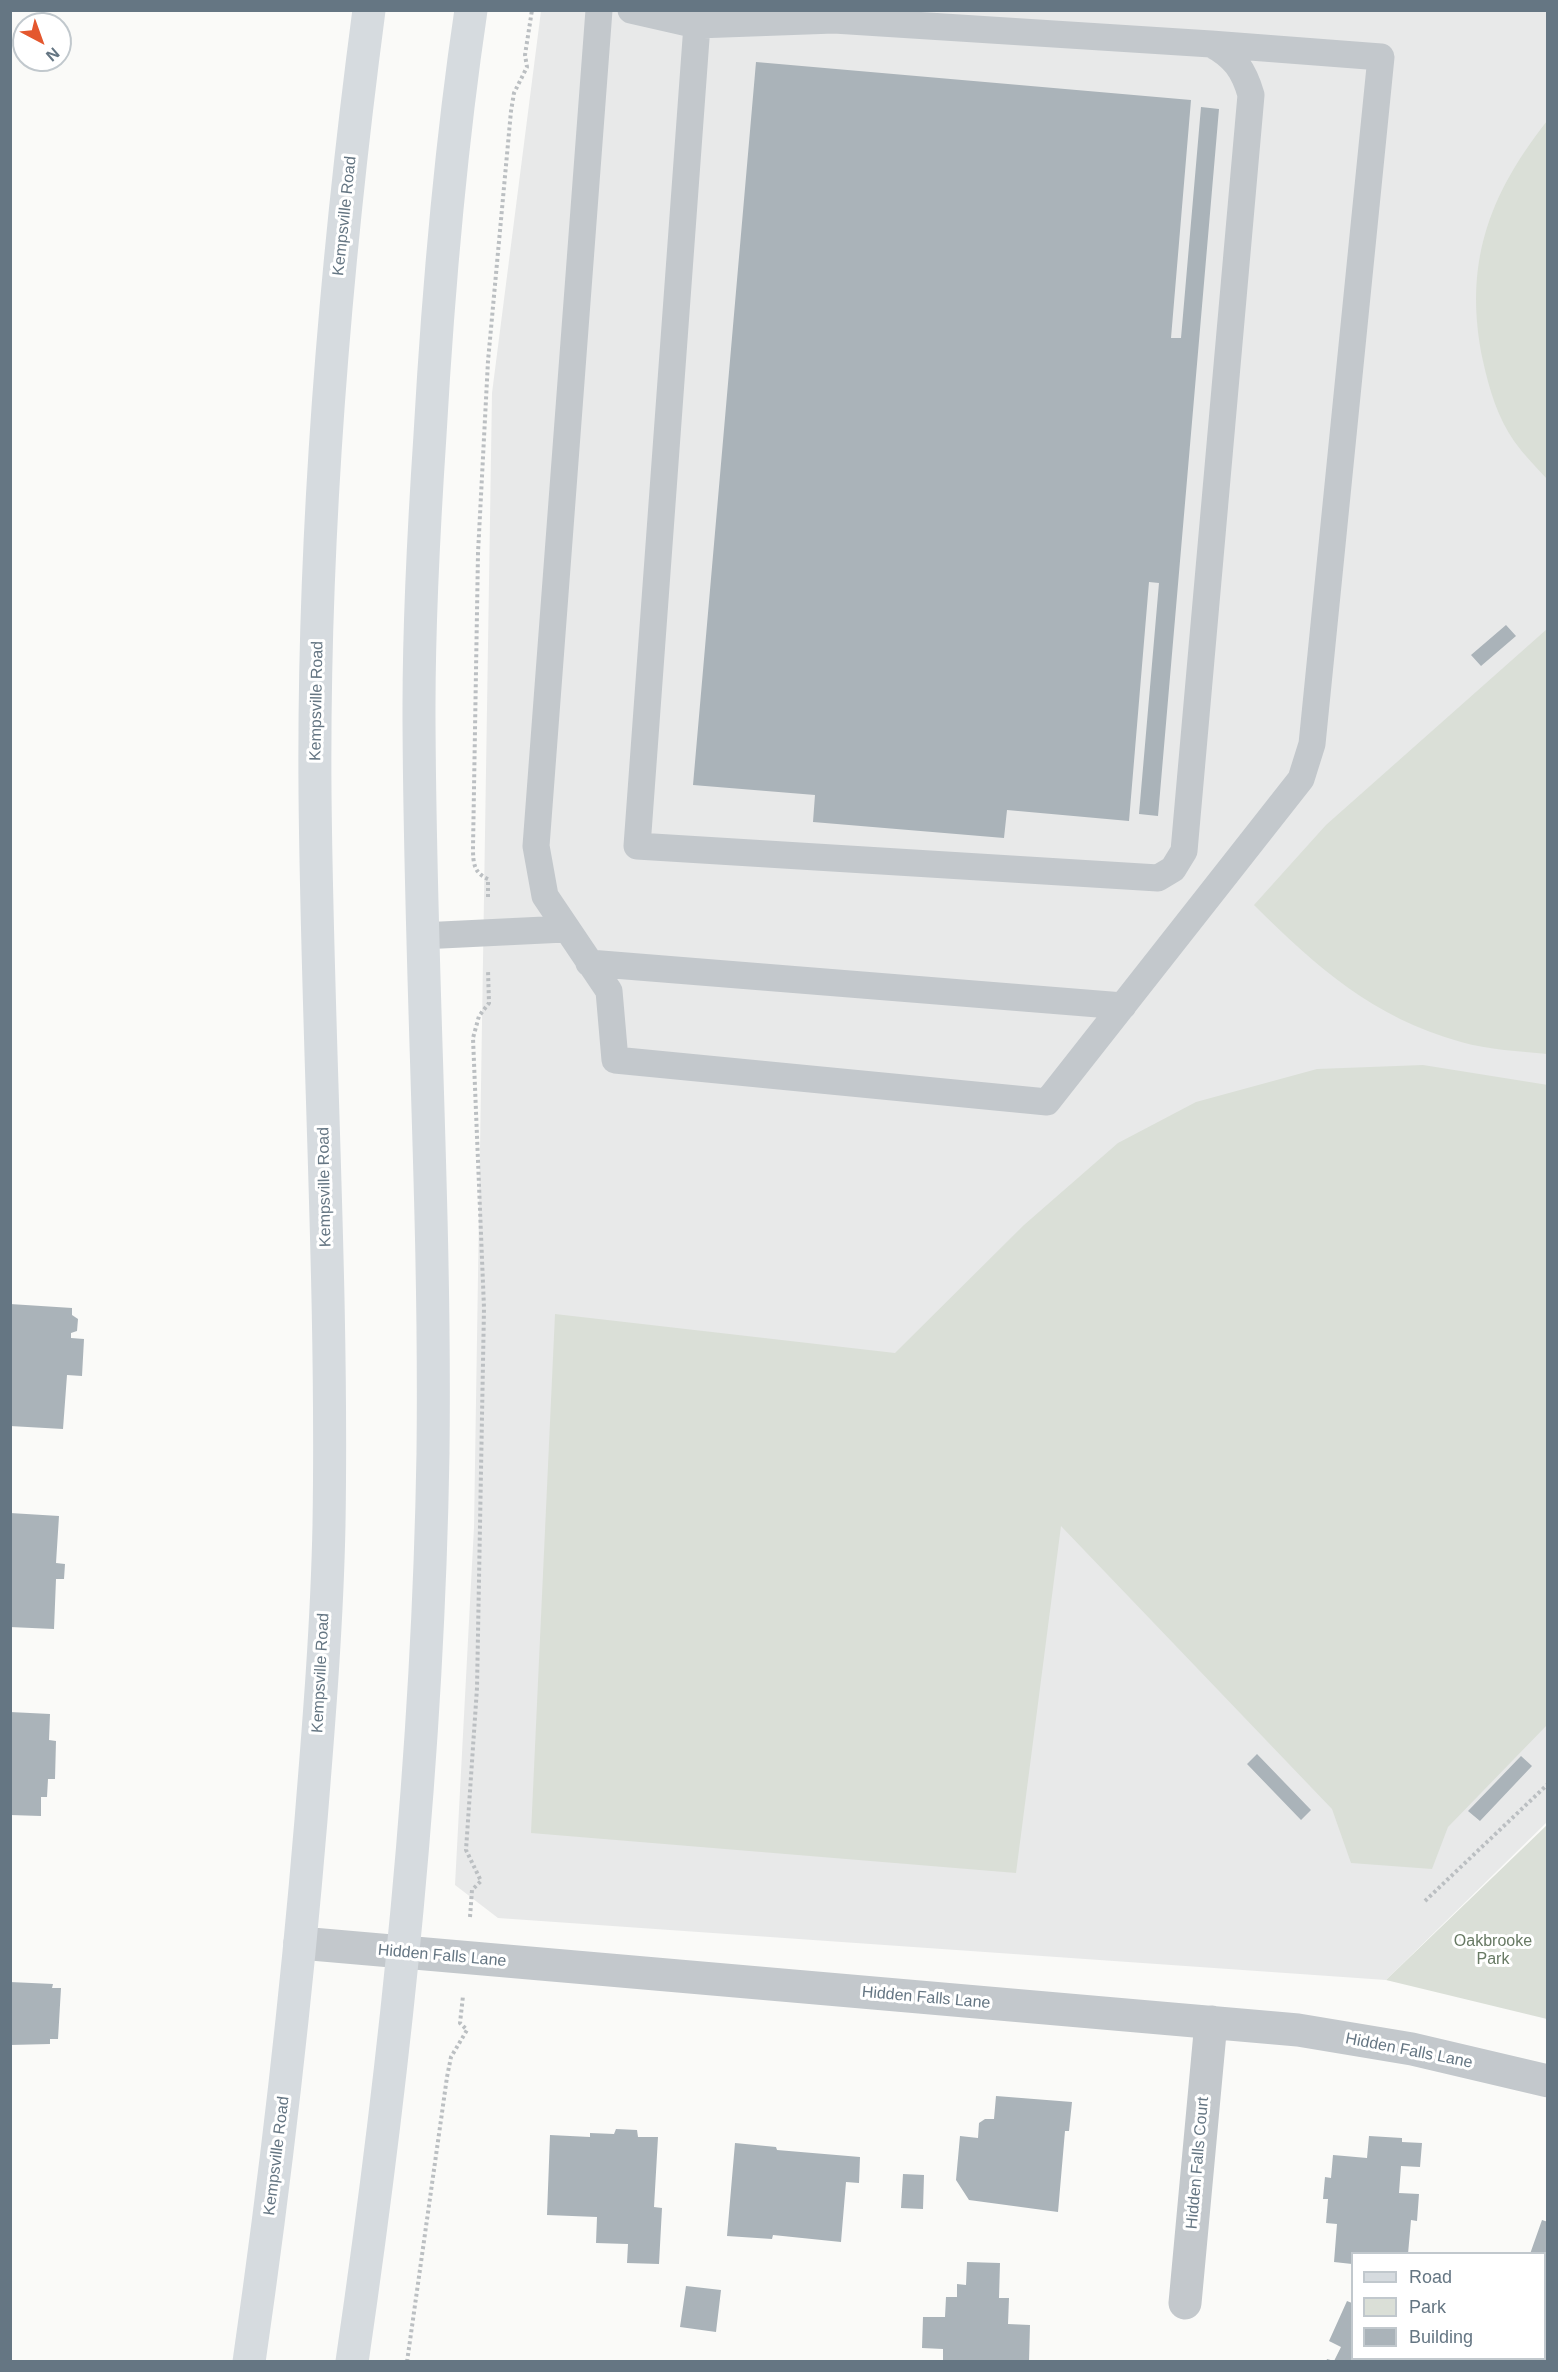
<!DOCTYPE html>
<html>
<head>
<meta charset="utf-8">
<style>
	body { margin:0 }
	#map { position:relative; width:1558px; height:2372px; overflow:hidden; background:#fafaf8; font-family:Arial,sans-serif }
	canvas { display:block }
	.frame { position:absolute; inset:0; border:12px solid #657683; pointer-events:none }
	.legend { position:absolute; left:1351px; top:2252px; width:195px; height:108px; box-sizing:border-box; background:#fff; border:2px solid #c1c8cd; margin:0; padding:8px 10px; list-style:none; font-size:18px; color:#657683 }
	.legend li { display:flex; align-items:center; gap:12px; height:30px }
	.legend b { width:30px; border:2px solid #c1c8cd }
	.north { position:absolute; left:12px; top:12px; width:60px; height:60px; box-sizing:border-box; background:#fff; border:2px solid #c1c8cd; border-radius:50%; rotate:139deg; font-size:16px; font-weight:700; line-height:24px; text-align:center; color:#657683 }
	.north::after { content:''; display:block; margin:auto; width:21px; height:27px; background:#e4572e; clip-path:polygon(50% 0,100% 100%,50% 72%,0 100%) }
</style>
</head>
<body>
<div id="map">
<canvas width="1558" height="2372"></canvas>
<div class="frame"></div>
<ul class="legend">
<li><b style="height:8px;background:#d6dbdf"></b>Road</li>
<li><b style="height:16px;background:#dadfd7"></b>Park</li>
<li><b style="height:16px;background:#aab3b9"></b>Building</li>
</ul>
<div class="north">N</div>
</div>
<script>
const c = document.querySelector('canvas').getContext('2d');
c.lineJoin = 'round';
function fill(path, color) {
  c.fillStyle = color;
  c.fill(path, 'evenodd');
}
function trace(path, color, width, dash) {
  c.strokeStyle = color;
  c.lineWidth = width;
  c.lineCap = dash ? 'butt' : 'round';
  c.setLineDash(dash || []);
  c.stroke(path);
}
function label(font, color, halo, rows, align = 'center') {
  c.font = font + ' Arial,sans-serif';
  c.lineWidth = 6;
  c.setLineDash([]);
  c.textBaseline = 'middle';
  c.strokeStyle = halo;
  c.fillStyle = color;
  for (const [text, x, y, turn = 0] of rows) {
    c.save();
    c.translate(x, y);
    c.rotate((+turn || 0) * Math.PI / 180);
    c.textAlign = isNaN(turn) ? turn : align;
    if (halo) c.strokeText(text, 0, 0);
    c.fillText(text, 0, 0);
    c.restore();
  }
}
fill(new Path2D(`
	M541,11H1547V1822L1386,1980L498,1918L455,1885L474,1527L492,393Z`), '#e8e9e9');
fill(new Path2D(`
	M1547,121V479C1536,467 1524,455 1514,441C1498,418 1489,389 1483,361C1463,265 1488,196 1547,121Z
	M1547,629V1054C1519,1051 1489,1050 1461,1042C1372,1017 1318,968 1254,905L1326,825Z
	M1423,1065L1548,1085L1547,1725L1448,1827L1432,1869L1351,1863L1332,1809L1061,1526L1016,1873L531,1833L555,1314L895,1353L1024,1225L1118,1143L1196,1102L1317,1069Z
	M1547,1825V2019L1386,1980Z`), '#dadfd7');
fill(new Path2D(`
	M756,62L1191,100L1171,338H1181L1201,107L1219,109L1158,816L1139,814L1159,583L1149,582L1129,821L1007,810L1004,838L813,822L815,795L693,785Z
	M1506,625L1516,636L1481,666L1471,655Z
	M10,1304L72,1308V1315L78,1319L77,1331L71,1333V1338L84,1339L82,1376L67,1375L63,1429L10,1426Z
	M10,1513L59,1516L56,1563L65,1564L64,1579H56L54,1629L10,1627Z
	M10,1712L50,1714L49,1740L56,1741L55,1779H48L47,1797H41V1816L10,1815Z
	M1257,1754L1311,1810L1301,1820L1247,1764Z
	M1521,1756L1532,1766L1480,1821L1468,1811Z
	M10,1982L53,1984L52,1988H61L58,2039H50V2044L10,2045Z
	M996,2096L1072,2102L1069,2131H1065L1058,2212L969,2200L956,2180L960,2136L978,2138L979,2123L985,2119H994Z
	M616,2129L637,2130L638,2137H658L654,2207L662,2208L659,2264L627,2263L628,2244L596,2243L597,2217L547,2215L550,2135L590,2137V2133L614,2134Z
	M1369,2136L1402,2138V2142L1422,2143L1420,2167L1401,2166L1399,2193L1419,2194L1417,2221L1411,2220L1408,2254H1352V2264L1334,2262L1337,2224L1326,2223L1328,2199H1323L1325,2177L1331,2178L1333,2155L1367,2158Z
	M735,2143L776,2147L777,2150L860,2157L859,2183L846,2182L841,2242L773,2235L772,2239L727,2236Z
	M903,2174L924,2175L923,2209L901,2208Z
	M1542,2220L1548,2222V2298L1544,2297V2254H1530Z
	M967,2262L1000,2263L999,2298H1009L1008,2324L1030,2325L1029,2362H943V2349L922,2348L923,2317H945L946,2297H957V2284L966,2285Z
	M686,2286L721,2290L716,2332L680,2327Z
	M1347,2301L1352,2303V2358H1428L1427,2362H1326L1327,2359L1334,2361L1341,2347L1329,2341Z`), '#aab3b9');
trace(new Path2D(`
	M488,897V879C474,873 473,863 473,848L478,553L488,361L511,111L514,93L527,67L525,55L532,10
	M1425,1901L1548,1784
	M470,1917L472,1890L481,1881L466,1850L477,1688L484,1308L473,1038L479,1016L489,1003L488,970
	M407,2362L447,2077L451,2057L467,2030L460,2023L463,1996`), '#bbbfc2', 4, [3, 3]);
trace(new Path2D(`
	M599,10L536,846L545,896L609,991L615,1060L1047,1102L1301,779L1312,744L1381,57L1211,44
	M631,10L697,25L698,10
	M834,20L1211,44C1234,56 1244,70 1251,95L1184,851L1173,869L1158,878L637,846L697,25Z
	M421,936L565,929
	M589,963L1123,1006`), '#c3c8cc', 27);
trace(new Path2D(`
	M300,1943L1298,2030L1412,2049L1548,2081
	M1185,2303L1211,2022`), '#c3c8cc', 33);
trace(new Path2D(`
	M249,2362C275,2182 296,2001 311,1820C319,1722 327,1623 329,1525C333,1280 317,1035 315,790C313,530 335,268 369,10
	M352,2362C396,2060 428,1758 433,1453C436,1205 419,956 419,707C419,617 424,525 430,435C438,293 450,151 471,10`), '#d6dbdf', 33);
label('16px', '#657683', '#fff', [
	["Kempsville Road",345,216,-84],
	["Kempsville Road",317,701,-89],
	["Kempsville Road",325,1187,-91],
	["Kempsville Road",321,1673,-87],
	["Hidden Falls Lane",442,1956,5],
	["Hidden Falls Lane",926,1998,5],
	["Hidden Falls Lane",1409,2051,11],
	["Kempsville Road",277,2156,-83],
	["Hidden Falls Court",1198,2163,-85]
]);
label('16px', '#687a64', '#fff', [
	["Oakbrooke",1493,1942],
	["Park",1493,1960]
]);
</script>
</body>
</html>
